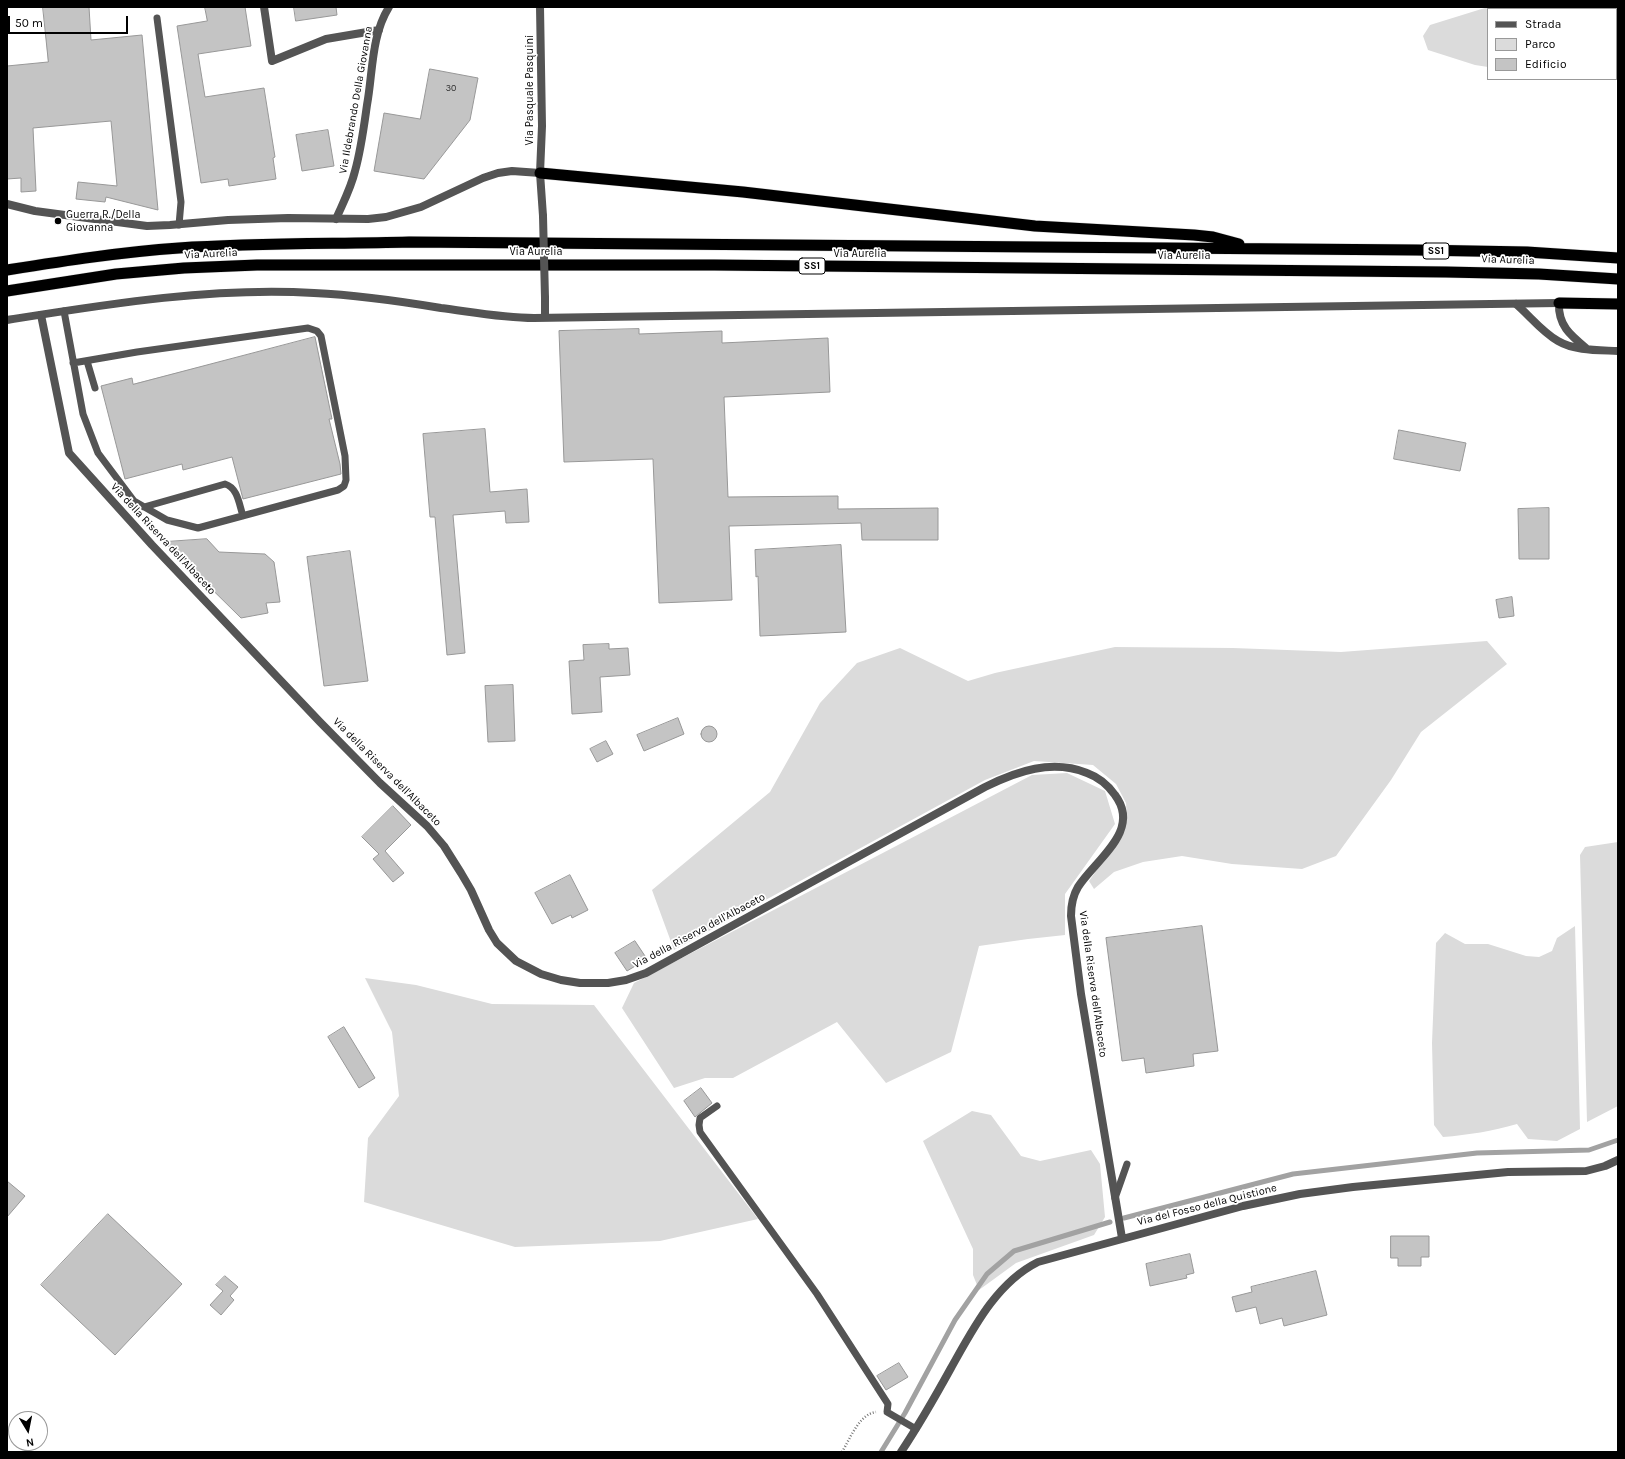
<!DOCTYPE html>
<html>
<head>
<meta charset="utf-8">
<style>
	body { margin:0 }
	#map { position:relative; width:1625px; height:1459px; overflow:hidden; background:#fff; font-family:Karla,sans-serif }
	canvas { display:block }
	.frame { position:absolute; inset:0; border:8px solid #000; pointer-events:none }
	.legend { position:absolute; left:1487px; top:8px; width:130px; height:72px; box-sizing:border-box; background:#fff; border:1px solid #999; margin:0; padding:5px 7px; list-style:none; font-size:12px; color:#000 }
	.legend li { display:flex; align-items:center; gap:8px; height:20px }
	.legend b { width:20px; border:1px solid #999 }
	.north { position:absolute; left:8px; top:1411px; width:40px; height:40px; box-sizing:border-box; background:#fff; border:1px solid #999; border-radius:50%; rotate:170deg; font-size:11px; font-weight:700; line-height:16px; text-align:center; color:#000 }
	.north::after { content:''; display:block; margin:auto; width:14px; height:18px; background:#000; clip-path:polygon(50% 0,100% 100%,50% 72%,0 100%) }
	.scale { position:absolute; left:8px; top:16px; width:120px; height:18px; box-sizing:border-box; border:2px solid #000; border-top:0; padding-left:5px; font-size:12px; line-height:14px; white-space:nowrap; color:#000; -webkit-text-stroke:3px #fff; paint-order:stroke }
</style>
</head>
<body>
<div id="map">
<canvas width="1625" height="1459"></canvas>
<div class="frame"></div>
<ul class="legend">
<li><b style="height:5px;background:#545454"></b>Strada</li>
<li><b style="height:11px;background:#dbdbdb"></b>Parco</li>
<li><b style="height:11px;background:#c4c4c4"></b>Edificio</li>
</ul>
<div class="north">N</div>
<div class="scale">50 m</div>
</div>
<script>
const c = document.querySelector('canvas').getContext('2d');
c.lineJoin = 'round';
function fill(path, color) {
  c.fillStyle = color;
  c.fill(path, 'evenodd');
}
function trace(path, color, width, dash) {
  c.strokeStyle = color;
  c.lineWidth = width;
  c.lineCap = dash ? 'butt' : 'round';
  c.setLineDash(dash || []);
  c.stroke(path);
}
function label(font, color, halo, rows, align = 'center') {
  c.font = font + ' Karla,sans-serif';
  c.lineWidth = 3.5;
  c.setLineDash([]);
  c.textBaseline = 'middle';
  c.strokeStyle = halo;
  c.fillStyle = color;
  for (const [text, x, y, turn = 0] of rows) {
    c.save();
    c.translate(x, y);
    c.rotate((+turn || 0) * Math.PI / 180);
    c.textAlign = isNaN(turn) ? turn : align;
    if (halo) c.strokeText(text, 0, 0);
    c.fillText(text, 0, 0);
    c.restore();
  }
}
fill(new Path2D(`
	M1488,7H1618V15L1616,16V9H1488V67L1475,65L1428,50L1423,36L1430,25Z
	M1487,641L1507,664L1421,732L1391,780L1336,856L1302,869L1232,864L1182,856L1143,862L1114,872L1094,889L1089,881L1120,837L1127,821L1126,803L1116,784L1093,765L1034,761L985,780L674,950L652,890L770,792L820,703L857,663L900,648L968,681L995,673L1115,647L1233,648L1341,652Z
	M1067,773L1105,791L1115,824L1065,894V935L1028,939L979,946L951,1052L886,1083L837,1022L733,1078H705L674,1088L622,1008L634,983L1032,775Z
	M1618,842V1106L1587,1122L1580,855L1585,847Z
	M1575,926L1580,1129L1557,1141L1528,1139L1517,1124C1492,1131 1469,1135 1443,1137L1434,1125L1432,1043L1436,943L1445,933L1465,944H1488L1526,956L1539,957L1552,951L1557,938Z
	M365,978L416,985L492,1004L594,1005L758,1219L660,1241L515,1247L364,1202L368,1138L399,1096L392,1032Z
	M972,1111L991,1115L1021,1156L1040,1161L1091,1150L1100,1164L1105,1217L1094,1235L1016,1263L979,1290L973,1275V1249L923,1141Z`), '#dbdbdb');
trace(new Path2D(`
	M1124,1218L1293,1174L1477,1153L1589,1150L1618,1140
	M881,1452L905,1413L955,1320L987,1274L1014,1251L1110,1222`), '#a2a2a2', 5);
const building = new Path2D(`
	M43,7H89L91,40L142,35L158,210L106,197L105,202L76,199L78,182L117,186L111,121L33,128L36,191L21,192V178L7,179V66L48,62Z
	M205,7H245L251,46L198,54L205,97L264,88L275,157L273,158L276,179L229,186L228,179L201,183L177,26L207,21Z
	M294,7H336L337,15L296,21Z
	M430,69L478,78L470,120L424,179L374,171L384,113L420,119Z
	M328,130L334,166L302,171L296,135Z
	M639,329V334L722,331V343L828,338L830,392L724,397L728,497L838,496V509L938,508V540H862L861,523L729,526L732,600L659,603L653,459L564,462L559,331Z
	M315,337L332,419H329L340,464L341,474L243,499L232,457L183,470L182,464L125,479L101,386L132,378L133,384Z
	M485,429L490,492L527,489L529,522L506,523L505,511L453,515L465,653L447,655L435,517H430L423,434Z
	M1399,430L1466,443L1460,471L1394,459Z
	M1549,508V559H1519L1518,509Z
	M207,539L219,552L265,554L274,562L280,602L266,603L268,613L241,618L164,542Z
	M841,545L846,632L760,636L758,576L756,577L755,550Z
	M350,551L368,681L324,686L307,557Z
	M1512,597L1514,616L1499,618L1496,600Z
	M609,644V649L628,648L630,675L600,677L602,712L572,714L569,661L584,660L583,645Z
	M513,685L515,741L488,742L485,686Z
	M678,718L684,734L644,751L637,735Z
	M701 734a8 8 0 1 1 16 0a8 8 0 1 1-16 0Z
	M606,741L613,754L597,762L590,749Z
	M393,806L411,825L385,851L404,873L393,882L373,859L379,854L362,837Z
	M570,875L588,910L572,918L571,915L552,924L535,893Z
	M1202,926L1218,1051L1193,1054L1194,1066L1146,1073L1144,1058L1122,1061L1106,938Z
	M635,941L647,959L627,971L615,953Z
	M344,1027L375,1078L359,1088L328,1037Z
	M701,1088L712,1103L695,1117L684,1101Z
	M7,1181L25,1196L7,1217Z
	M108,1214L182,1284L115,1355L41,1285Z
	M1391,1236H1429V1257H1421V1266H1398V1258H1391Z
	M1190,1254L1194,1273L1186,1275L1187,1278L1150,1286L1146,1264Z
	M1316,1271L1327,1315L1284,1326L1282,1318L1260,1324L1256,1307L1236,1312L1232,1297L1252,1292L1251,1287Z
	M225,1276L238,1287L230,1296L234,1300L221,1315L210,1305L223,1291L216,1285Z
	M899,1363L908,1377L886,1390L877,1376Z`);
fill(building, '#c4c4c4');
trace(building, '#989898', 1);
const trunk = new Path2D(`
	M540,173L743,192L1035,226L1194,235L1213,237L1239,244
	M7,270C64,261 121,252 179,248C255,243 333,244 409,242L1417,250L1527,252L1618,258
	M7,291L116,274L184,268L257,265H714L1446,272L1539,274L1618,279
	M1559,303L1618,304`);
trace(trunk, '#dbdbdb', 12);
trace(new Path2D(`
	M842,1452C850,1439 859,1414 876,1412`), '#767676', 2.5, [1, 2]);
trace(new Path2D(`
	M157,18L181,202L179,225
	M64,311L83,414L98,453L134,501L167,520L198,528L338,490L344,486L346,480L345,456L321,336L317,331L308,328L137,352L73,363
	M87,361L95,388
	M144,507L225,484C238,488 239,504 243,516
	M717,1106L700,1118L699,1125L700,1132L817,1294L888,1404L887,1412L916,1429
	M1115,1198L1127,1164`), '#545454', 7);
trace(new Path2D(`
	M264,7L272,61L326,39L379,30
	M336,219C343,203 351,188 355,171C361,150 364,126 367,105C373,72 371,36 389,7
	M1559,303C1558,325 1570,335 1586,348
	M1516,304C1530,316 1542,332 1558,341C1575,351 1598,350 1618,351
	M41,315L69,453L152,545L320,722L380,783L427,826L444,846L461,873L471,890L489,930L497,943L516,961L541,974L561,980L580,983H608L626,980L646,973L985,787C1017,771 1052,759 1087,773C1098,777 1108,785 1115,795C1142,831 1095,860 1078,887C1072,897 1071,906 1071,916L1081,994L1122,1238
	M901,1452C919,1425 935,1397 951,1368C973,1329 996,1283 1038,1262L1243,1206L1300,1194L1353,1187L1508,1172L1586,1171L1605,1166L1618,1160`), '#545454', 8);
trace(new Path2D(`
	M540,7L542,126L540,173L543,216
	M7,204L35,211L147,226L170,225L228,220L288,218L368,219L386,217L421,207L483,178L498,173L512,171L540,173
	M545,298V318
	M7,320C108,304 212,287 314,293C357,295 399,301 441,308C472,312 503,318 534,318L1559,303`), '#545454', 8);
trace(trunk, '#000', 11);
trace(new Path2D(`
	M543,216L545,298`), '#545454', 8);
for (const [x, y, r, color] of [
	[58,221,4,"#000"]
]) {
  const dot = new Path2D();
  dot.arc(x, y, r, 0, 2 * Math.PI);
  c.fillStyle = color;
  c.fill(dot);
  trace(dot, '#fff', 1.5);
}
label('9px', '#313131', null, [
	["30",451,88]
]);
for (const [x, y, w] of [
	[1436,251,26],
	[812,266,26]
]) {
  const box = new Path2D();
  box.roundRect(x - w / 2, y - 8, w, 16, 3);
  c.fillStyle = '#fff';
  c.fill(box);
  trace(box, '#000', 1);
}
label('bold 10px', '#000', null, [
	["SS1",1436,251],
	["SS1",812,266]
]);
label('11px', '#000', '#fff', [
	["Via Pasquale Pasquini",530,90,-90],
	["Via Ildebrando Della Giovanna",356,100,-80],
	["Via Aurelia",536,252],
	["Via Aurelia",211,254,-3],
	["Via Aurelia",860,254],
	["Via Aurelia",1184,256],
	["Via Aurelia",1508,260,2],
	["Via della Riserva dell'Albaceto",163,539,47],
	["Via della Riserva dell'Albaceto",387,772,45],
	["Via della Riserva dell'Albaceto",699,931,-28],
	["Via della Riserva dell'Albaceto",1093,984,82],
	["Via del Fosso della Quistione",1207,1205,-14]
]);
label('11px', '#000', '#fff', [
	["Guerra R./Della",66,215],
	["Giovanna",66,228]
], 'left');
</script>
</body>
</html>
